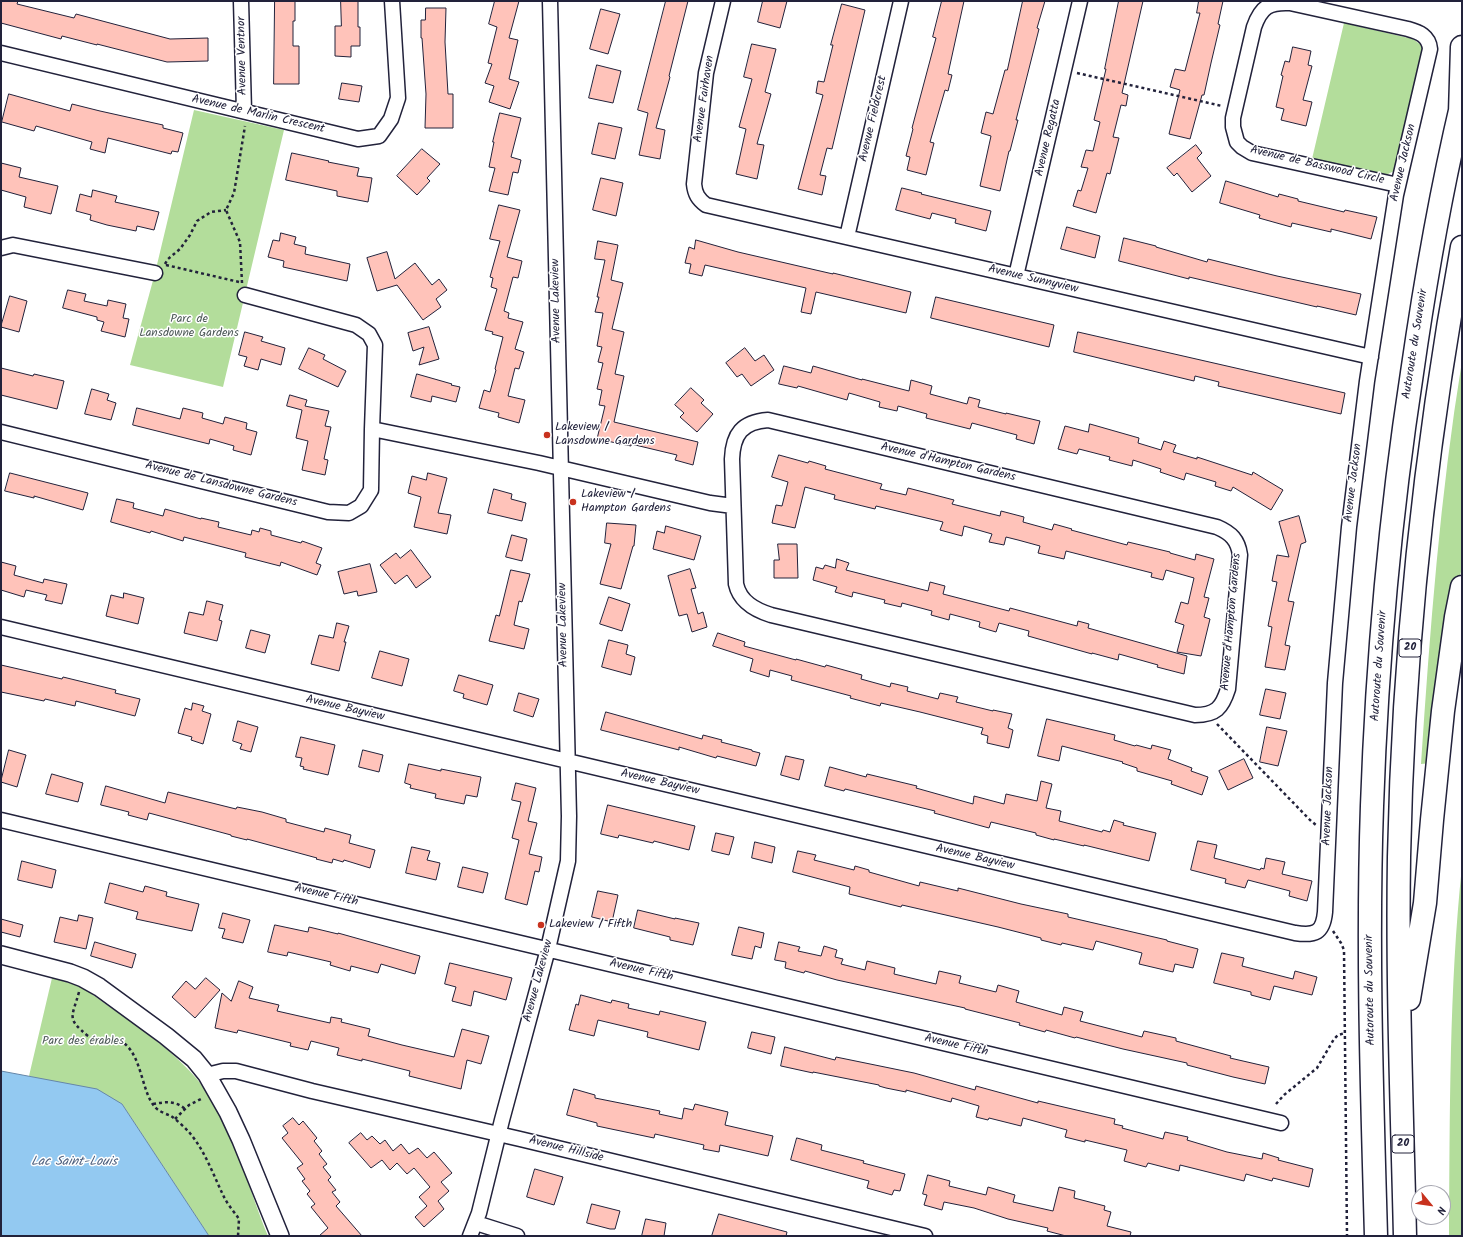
<!DOCTYPE html>
<html>
<head>
<meta charset="utf-8">
<style>
	body { margin:0 }
	#map { position:relative; width:1463px; height:1237px; overflow:hidden; background:#fff; font-family:Kalam,sans-serif }
	canvas { display:block }
	.frame { position:absolute; inset:0; border:2px solid #22223b; pointer-events:none }
	.north { position:absolute; left:1411px; top:1185px; width:40px; height:40px; box-sizing:border-box; background:#fff; border:1px solid #a7a7b1; border-radius:50%; rotate:119deg; font-size:11px; font-weight:700; line-height:16px; text-align:center; color:#22223b }
	.north::after { content:''; display:block; margin:auto; width:14px; height:18px; background:#c8321e; clip-path:polygon(50% 0,100% 100%,50% 72%,0 100%) }
</style>
</head>
<body>
<div id="map">
<canvas width="1463" height="1237"></canvas>
<div class="frame"></div>
<div class="north">N</div>
</div>
<script>
const c = document.querySelector('canvas').getContext('2d');
c.lineJoin = 'round';
function fill(path, color) {
  c.fillStyle = color;
  c.fill(path, 'evenodd');
}
function trace(path, color, width, dash) {
  c.strokeStyle = color;
  c.lineWidth = width;
  c.lineCap = dash ? 'butt' : 'round';
  c.setLineDash(dash || []);
  c.stroke(path);
}
function label(font, color, halo, rows, align = 'center') {
  c.font = font + ' Kalam,sans-serif';
  c.lineWidth = 3;
  c.setLineDash([]);
  c.textBaseline = 'middle';
  c.strokeStyle = halo;
  c.fillStyle = color;
  for (const [text, x, y, turn = 0] of rows) {
    c.save();
    c.translate(x, y);
    c.rotate((+turn || 0) * Math.PI / 180);
    c.textAlign = isNaN(turn) ? turn : align;
    if (halo) c.strokeText(text, 0, 0);
    c.fillText(text, 0, 0);
    c.restore();
  }
}
fill(new Path2D(`
	M1344,23L1413,39L1421,45L1423,51L1394,171L1388,174H1383L1312,159Z
	M194,110L284,130L223,387L130,365L155,273Z
	M1462,361V568L1452,607L1432,763L1421,764C1430,630 1440,495 1462,361Z
	M1462,866V1236H1449C1450,1113 1449,989 1462,866Z
	M52,978L76,985L83,988C130,1022 187,1055 216,1106C239,1147 250,1193 268,1236H209L122,1104L29,1076Z`), '#b3dd9b');
const water = new Path2D(`
	M1,1071L97,1089L122,1104L209,1236H1Z`);
fill(water, '#93c9f1');
trace(water, '#6686a8', 1);
const building = new Path2D(`
	M1,1H18L17,4L74,18L76,14L170,39L208,38V61L167,62L97,44V45L62,36L61,39L1,23Z
	M275,1H295V21H293V46H299V84H274Z
	M341,1H358V27H360V46H351V57L335,56V26H341Z
	M495,1H519L509,38L518,40L509,79L519,82L510,109L489,102L494,86L485,83L492,64L488,63L497,27L489,24Z
	M666,1H688L669,76L670,77L656,128L665,130L660,159L639,155L648,113L638,110Z
	M763,1H787L780,28L758,22Z
	M942,1H964L948,74L952,75L948,91L945,90L930,142L934,143L926,175L907,170L910,157L906,156L913,129L912,128L936,38L933,37Z
	M1023,1H1045L1037,28L1039,29L1016,120H1018L1010,151H1009L1000,191L980,186L991,136L981,133L986,112L993,114L1005,70H1007Z
	M1119,1H1143L1122,93L1128,95L1126,106L1121,105L1113,137L1119,138L1110,174L1107,173L1096,213L1073,206L1078,190L1081,191L1088,168L1081,167L1086,150L1093,151L1100,122L1094,120L1106,69H1105Z
	M1199,1H1223L1218,24L1220,25L1211,63L1204,95H1202L1190,139L1169,134L1180,90L1170,87L1175,69L1185,71L1200,13H1197Z
	M842,4L865,10L832,149L827,148L820,175L826,176L822,195L798,189L823,95L816,93L818,81L824,82L833,45H831Z
	M426,8H446L445,42L448,94H453V128H425L426,94L422,38H421V20H425Z
	M601,9L620,14L608,54L590,49Z
	M752,44L776,49L765,92L771,94L757,144L764,145L757,179L736,174L746,129L739,127L752,79L744,77Z
	M1293,47L1311,51L1308,65L1312,66L1303,100L1312,102L1306,126L1281,120L1284,109L1276,107L1283,76L1281,75L1285,61L1289,62Z
	M597,65L621,71L613,103L589,98Z
	M342,83L362,86L359,102L339,99Z
	M9,94L70,111L72,104L100,111L163,125V128L183,133L178,152L172,151L171,154L108,138L105,153L90,149L92,142L36,126L34,131L2,122Z
	M500,113L521,118L511,157L521,160L518,173L513,172L508,195L489,191L495,168L489,167L494,142H493Z
	M599,123L622,128L615,159L592,154Z
	M1196,145L1202,153L1197,158L1211,176L1192,192L1177,173L1174,176L1167,168Z
	M422,149L440,164L427,178L430,181L417,195L397,176Z
	M292,153L329,161L328,162L359,168L357,176L372,178L368,202L337,196V191L286,180Z
	M1,163L21,168L19,177L58,186L51,214L24,207L26,197L1,190Z
	M601,178L623,183L616,216L593,210Z
	M1226,181L1278,197L1279,194L1298,199V201L1344,212L1345,210L1377,217L1371,239L1331,229V232L1292,223L1291,227L1259,218L1260,215L1220,203Z
	M902,188L922,193L921,194L991,211L986,231L955,223L956,219L932,213L930,219L896,210Z
	M93,190L117,196L115,202L159,212L154,230L137,226L136,231L107,225L90,220L91,215L76,211L80,194L91,197Z
	M499,205L520,210L507,257L522,261L518,278L513,277L504,311L509,313L508,318L523,322L515,349L524,352L519,369L515,368L508,396L525,400L519,423L498,417L499,413L479,408L484,390L490,392L496,370L495,369L503,337L492,334L493,332L485,330L497,289L491,287L493,278L490,277L500,241L490,239Z
	M1067,227L1100,236L1095,258L1061,249Z
	M281,233L296,237L294,244L306,247L305,254L350,264L347,281L283,267L284,261L268,257L273,240L279,241Z
	M1124,238L1156,246V247L1207,262L1208,259L1277,276L1361,294L1356,315L1317,306V307L1189,277V279L1119,261Z
	M696,240L738,252L833,274V273L911,292L906,313L816,292L811,314L801,312L806,288L705,265L702,276L689,273L691,264L685,263L689,247L694,249Z
	M598,241L618,245L611,280L623,283L612,329L624,332L615,374L624,376L614,422L698,442L693,465L675,460L677,455L631,444V446L597,439L605,406L599,405L602,390L597,389L603,363L598,362L602,347L597,346L603,313L595,312L599,297H597L605,260L595,259Z
	M387,252L395,279L415,263L432,285L439,279L447,290L436,299L441,307L423,320L397,285L377,291L367,258Z
	M68,290L86,294L84,301L107,306L108,300L126,304L123,318L129,319L125,337L101,331L104,322L97,320V317L63,308Z
	M10,296L27,301L19,332L1,327Z
	M936,297L1054,325L1049,347L931,318Z
	M429,327L439,359L419,365L424,347L413,351L408,333Z
	M245,332L263,337L261,341L285,348L281,365L261,359L258,370L244,366L247,357L239,355Z
	M1078,332L1345,393L1341,414L1218,386L1219,382L1195,376L1194,381L1074,352Z
	M309,348L325,355L323,359L346,371L338,387L299,369Z
	M745,348L755,361L764,355L774,370L751,386L742,374L737,377L726,363Z
	M784,366L811,373L813,366L862,380V379L909,391L911,380L932,386L930,394L967,404L969,397L980,400L978,407L1006,414V413L1040,421L1034,444L1016,439L1017,435L972,423L970,429L926,418L927,414L898,406L897,411L879,407L880,402L849,393L847,400L798,386L797,388L779,384Z
	M1,368L33,376L34,374L64,381L57,409L1,395Z
	M417,374L452,384L451,385L460,387L456,402L432,396L431,402L411,397Z
	M691,388L704,400L701,403L713,414L697,432L680,417L684,413L675,405Z
	M92,389L109,394L107,400L116,403L111,420L85,414Z
	M290,395L307,400L305,406L329,411L325,426L331,427L324,459L328,460L325,475L302,470L308,441L296,438L302,410L287,406Z
	M137,408L180,419L183,408L203,413L202,418L223,424L225,417L247,423L246,429L257,432L251,455L233,450L234,446L210,439L209,444L133,425Z
	M1090,424L1139,438L1138,443L1161,450L1164,441L1176,445L1173,452L1197,459V457L1252,475L1253,472L1283,490L1271,510L1233,487L1231,491L1215,486L1216,482L1186,473L1184,480L1160,472L1161,469L1133,460L1132,466L1109,460L1110,457L1079,449L1077,454L1058,449L1065,426L1088,432Z
	M779,455L808,463L809,461L826,466L825,469L882,484L880,489L906,495L908,488L954,500L952,504L1000,516L1001,511L1024,517L1023,522L1052,530L1054,524L1072,529L1071,530L1127,545L1128,542L1170,552V553L1195,560L1196,554L1214,559L1204,597L1209,598L1204,617L1210,619L1201,656L1177,652L1184,625L1175,622L1181,602L1188,604L1194,578L1166,570L1163,580L1151,577L1152,573L1066,551L1064,559L1038,553L1040,546L1018,540L1006,537L1004,545L989,542L992,534L964,526L962,536L940,530L943,522L876,506L875,509L834,499L835,495L805,487L795,528L772,523L776,505L782,506L788,482L772,477Z
	M10,473L88,493L83,510L34,496V498L5,491Z
	M428,473L447,478L438,513L451,515L447,534L414,527L421,497L408,493L412,476L426,480Z
	M494,489L512,494L511,499L526,503L522,521L488,513Z
	M117,499L134,503L133,508L163,516L165,509L201,519V518L219,522L218,527L251,535L252,530L259,532L260,528L271,531V535L301,543L302,541L322,548L316,563L321,565L317,575L281,562L280,566L245,557L246,553L184,537L183,541L151,531L150,533L111,522Z
	M1299,516L1306,542L1301,544L1288,601L1294,602L1285,645L1290,646L1285,670L1265,667L1272,627L1268,626L1277,582L1272,581L1277,555L1289,557L1279,522Z
	M607,523L636,525L634,546H633L621,589L600,584L611,544L605,543Z
	M666,526L701,536L694,560L653,549L657,531L664,533Z
	M512,535L527,539L522,561L506,557Z
	M778,544H797L798,578H774V560H779Z
	M411,550L431,577L416,588L407,575L395,584L380,565L396,553L400,558Z
	M837,559L849,563L846,570L928,591L930,582L945,586L943,594L1009,611L1010,608L1077,626L1078,621L1089,624L1088,628L1187,656L1184,674L1157,667L1158,665L1119,654L1118,660L1092,653V654L1028,636L1029,631L999,623L996,632L979,627L980,622L950,614L949,620L931,615L932,611L902,603L901,607L884,603L885,600L853,592L852,597L835,592L837,587L813,580L816,567L823,569L825,565L835,568Z
	M1,562L16,566L14,575L43,583L44,579L67,584L62,604L45,600L47,595L26,590L24,597L1,590Z
	M370,564L377,592L358,596L357,591L344,594L338,572Z
	M690,569L696,588L691,589L698,614L703,612L707,627L692,632L687,614L679,616L668,576Z
	M511,570L530,574L522,602L519,601L514,625L529,629L524,649L489,641L496,615L499,616Z
	M124,593L144,598L138,624L106,616L111,595L123,598Z
	M609,597L630,604L622,631L600,624Z
	M207,601L223,605L219,620L222,621L217,641L184,633L189,612L203,615Z
	M337,623L349,626L344,642H346L339,671L311,664L319,635L333,638Z
	M251,630L270,635L265,653L246,648Z
	M718,633L745,642L744,646L796,660V659L825,667L826,665L862,675L861,679L890,687L891,683L908,687L907,691L938,699L940,693L958,697L956,702L993,711V710L1012,714L1008,728L1013,730L1009,748L987,743L988,736L981,734L983,728L920,712L881,703L880,706L850,698L851,696L791,680L792,676L770,670L769,677L750,671L753,659L713,646Z
	M609,640L628,645L626,654L635,657L631,675L602,667Z
	M380,651L409,659L402,686L372,678Z
	M1,665L62,679L63,677L116,690L115,693L140,699L135,716L76,701L75,706L45,699L44,701L1,692Z
	M459,675L493,685L487,705L463,698L464,694L454,691Z
	M1266,689L1286,693L1280,719L1260,715Z
	M519,693L539,699L533,717L514,711Z
	M193,703L204,706L202,711L211,714L203,744L191,740L192,737L178,733L185,708L191,710Z
	M606,712L702,739L703,735L722,740L721,742L752,750V751L760,753L756,766L717,756L716,758L679,747V750L601,730Z
	M1047,719L1115,735L1114,740L1135,746L1136,745L1151,749L1152,745L1171,750L1168,759L1192,768L1191,771L1208,777L1202,795L1171,784L1172,781L1137,771V768L1122,763L1123,762L1062,746L1059,761L1038,756Z
	M238,721L258,727L251,752L240,749L242,744L233,741Z
	M1267,727L1287,731L1278,766L1260,762Z
	M301,737L335,745L328,775L303,769L304,767L300,766L302,758L296,757Z
	M9,750L26,755L17,787L1,782Z
	M363,750L383,755L379,772L359,767Z
	M786,756L804,760L799,780L781,775Z
	M1244,759L1253,778L1228,790L1219,771Z
	M409,764L441,771V769L481,777L477,797L466,795L464,804L435,798L436,794L410,788L411,785L405,783Z
	M830,767L866,777L867,774L917,786L916,788L973,804L974,796L1004,804L1006,794L1037,801L1041,781L1052,784L1046,808L1061,811L1059,821L1102,832L1103,830L1110,832L1114,820L1124,823L1123,825L1156,833L1149,861L1084,845V846L1054,839V840L1036,835V833L991,822L989,828L934,813L935,811L845,789L844,791L825,786Z
	M52,774L83,783L78,802L46,794Z
	M516,783L536,788L528,821L537,823L529,854L542,857L539,872L535,871L527,905L505,899L519,840L512,838L521,802L512,800Z
	M106,786L165,803L168,792L236,809L237,807L262,812L286,819V822L324,832L325,828L351,835L349,843L375,850L370,868L344,860L343,862L333,859L332,863L316,859L317,858L247,839V840L231,836V835L149,813L147,820L128,815L129,812L101,805Z
	M608,805L695,826L689,850L654,841L653,843L619,835L618,838L601,834Z
	M716,833L734,837L729,855L712,851Z
	M1198,841L1217,845L1214,858L1260,870L1261,868L1264,869L1266,858L1285,862L1282,874L1312,881L1307,901L1289,896L1290,891L1248,880L1245,888L1225,883L1226,879L1191,870Z
	M755,842L775,847L772,863L752,858Z
	M412,847L430,851L427,860L440,863L436,880L406,873Z
	M798,851L816,855L814,860L854,870L855,866L869,870V872L919,886L920,882L958,891V888L1021,904L1068,914V917L1167,940V941L1198,949L1193,968L1175,964L1173,972L1139,964L1142,953L1096,941L1093,950L1062,943L1061,945L1041,940V938L998,927L902,905L901,907L849,894L850,887L793,872Z
	M22,861L56,870L52,888L18,880Z
	M463,867L488,873L483,893L458,887Z
	M110,883L143,892L145,886L167,892L166,896L199,904L192,931L136,919L138,912L105,903Z
	M598,891L618,895L612,922L592,917Z
	M638,910L675,919V918L699,923L693,945L670,940V937L634,928Z
	M223,913L250,920L243,943L222,938L225,929L219,928Z
	M79,915L93,918L86,949L54,942L60,917L77,921Z
	M1,919L23,925L20,937L1,932Z
	M275,925L308,932L309,927L338,934V933L420,956L415,974L381,964L378,973L351,966L350,971L330,965L331,962L288,952L287,956L268,952Z
	M739,927L764,933L761,948L755,946L752,959L732,955Z
	M95,942L136,954L132,968L91,956Z
	M779,942L800,947L798,951L821,956L824,946L837,950L835,957L843,959L841,964L865,970L867,961L895,968L894,974L936,984L939,971L961,976L959,983L996,992L998,985L1019,991L1016,1002L1062,1015L1064,1007L1083,1012L1080,1021L1142,1037L1144,1031L1176,1038V1041L1231,1056L1230,1058L1269,1067L1265,1084L1233,1077L1187,1065V1063L1123,1049L1076,1037L1075,1038L1046,1030L1045,1032L1019,1025L1020,1023L965,1009V1008L837,980L805,971L804,973L785,968L786,962L775,960Z
	M1222,953L1244,958L1242,966L1293,979L1295,971L1317,977L1312,995L1274,986L1270,1000L1251,995V992L1214,983Z
	M450,963L512,978L506,1000L474,991L471,1006L452,1001L456,987L445,984Z
	M206,978L220,990L195,1018L172,997L186,981L195,989Z
	M239,981L253,987L249,998L279,1005L277,1011L330,1023L331,1017L342,1019L341,1022L370,1029L368,1036L402,1045L454,1057L462,1029L489,1036L481,1064L467,1060L461,1089L409,1076L410,1071L362,1059V1061L337,1055L339,1048L311,1041L308,1050L290,1046L291,1043L238,1030L237,1033L215,1028L222,993L231,1001Z
	M581,995L611,1003L612,1000L629,1004L628,1008L659,1015L660,1011L706,1022L699,1050L647,1037L648,1032L598,1020L594,1036L569,1030L576,1004L578,1005Z
	M752,1032L775,1037L771,1054L748,1048Z
	M785,1047L835,1060L836,1057L914,1073L975,1090L976,1086L1038,1103V1101L1115,1119L1114,1124L1123,1126L1122,1128L1163,1139L1165,1132L1188,1137L1187,1140L1227,1152L1262,1159L1263,1153L1279,1158L1278,1160L1313,1169L1309,1187L1273,1178L1272,1181L1246,1174L1244,1181L1180,1165L1179,1171L1148,1163L1146,1167L1124,1161L1127,1150L1085,1140V1142L1065,1137L1067,1130L1023,1118L1021,1126L989,1118L988,1120L976,1117L979,1106L952,1098L951,1102L906,1090V1092L886,1088L879,1086V1085L813,1072V1073L781,1066Z
	M574,1089L595,1095V1098L660,1111L659,1114L682,1119L684,1108L693,1110L695,1104L728,1112L725,1125L773,1136L768,1156L720,1145L719,1152L703,1149L704,1145L655,1134L654,1138L597,1126V1123L567,1115Z
	M293,1118L299,1125L303,1121L317,1138L314,1141L322,1151L319,1154L327,1164L323,1167L331,1177L328,1180L336,1190L332,1192L340,1202L336,1206L362,1236H319L328,1228L311,1207L315,1204L307,1194L310,1191L302,1181L305,1179L297,1168L303,1164L282,1138L288,1133L283,1126Z
	M361,1133L367,1140L372,1136L380,1144L385,1140L393,1151L401,1144L409,1154L418,1148L427,1158L434,1152L452,1173L441,1182L449,1191L438,1201L444,1209L424,1227L415,1217L427,1206L419,1197L430,1187L414,1168L407,1174L397,1163L390,1170L382,1160L371,1168L349,1143Z
	M797,1138L822,1145L821,1150L864,1161L863,1163L905,1174L900,1191L894,1190L892,1195L867,1188L869,1181L791,1160Z
	M535,1169L563,1177L554,1205L527,1197Z
	M928,1175L950,1181L949,1186L986,1195L988,1187L1015,1195L1013,1202L1053,1211L1059,1187L1075,1191L1074,1198L1105,1206L1104,1210L1111,1212L1107,1226L1131,1232L1130,1236H1066L1047,1231L1048,1228L1008,1219L974,1208L944,1202L942,1210L924,1205L927,1195L923,1194Z
	M592,1204L620,1211L615,1229H610L587,1223Z
	M719,1214L787,1232L786,1236H712Z
	M646,1219L666,1223L664,1236H642Z`);
fill(building, '#ffc3ba');
trace(building, '#22223b', 1);
const minor = new Path2D(`
	M241,1L244,111
	M723,1L706,73L694,184C695,194 698,199 706,205L1371,357
	M1,53L358,139L379,136L391,119L398,98L392,1
	M847,237L901,1
	M1,248L13,245L155,273
	M1016,276L1080,1
	M245,295L356,325L369,334L375,345L372,429
	M768,420L1217,527C1231,533 1238,540 1240,555L1228,689C1222,708 1216,715 1195,715L771,615C755,610 740,602 736,584L732,459C733,434 742,422 768,420Z
	M1,432L328,512L349,513L361,506L371,490L372,429L539,463L710,503L733,506
	M1,627L1295,933C1315,936 1323,933 1325,912L1335,683L1349,527L1367,381L1396,195L1430,49C1429,36 1419,32 1408,29L1290,3C1269,2 1261,7 1254,27L1233,118V127L1237,142L1242,147L1252,153L1398,185
	M1,820L1281,1123
	M207,1075L223,1071H236L312,1091L520,1139L925,1236
	M476,1223L517,1236
	M470,1236L479,1213L502,1120L548,949L568,861L569,816L550,1`);
const tertiary = new Path2D(`
	M1,955L70,973L83,978L99,987L166,1036L194,1059L207,1075L228,1112L241,1140L280,1236`);
const motorway = new Path2D(`
	M1460,113L1462,47
	M1409,999L1425,903L1432,820L1443,711L1456,617L1462,587
	M1376,1236C1372,1093 1367,949 1372,806C1377,661 1390,516 1412,373C1425,282 1441,191 1462,102
	M1405,1236C1402,1110 1397,983 1399,857C1403,653 1425,448 1462,247`);
trace(minor, '#22223b', 17);
trace(tertiary, '#22223b', 20);
trace(motorway, '#22223b', 25);
trace(new Path2D(`
	M1077,73L1222,106
	M165,264L168,259L180,249L190,235L197,221L211,212L226,210
	M166,265L239,282
	M242,283L240,242L226,210L234,193L245,126
	M1217,724L1310,820L1316,825
	M1333,931L1341,943L1344,950L1347,1236
	M79,992C72,1018 66,1018 88,1036C93,1039 95,1042 101,1043C109,1044 117,1038 125,1044C142,1058 142,1093 155,1107C158,1111 166,1114 171,1116C177,1120 184,1127 189,1132C206,1152 214,1177 225,1199C229,1206 235,1213 239,1219L238,1236
	M153,1104C165,1102 175,1100 185,1109
	M1276,1104L1284,1095L1317,1068L1334,1039L1338,1035L1345,1033
	M175,1119L189,1105L203,1098`), '#22223b', 2.5, [3, 3]);
trace(minor, '#fff', 14);
trace(tertiary, '#fff', 17);
trace(motorway, '#fff', 22);
for (const [x, y, r, color] of [
	[547,435,4,"#c8321e"],
	[573,502,4,"#c8321e"],
	[541,925,4,"#c8321e"]
]) {
  const dot = new Path2D();
  dot.arc(x, y, r, 0, 2 * Math.PI);
  c.fillStyle = color;
  c.fill(dot);
  trace(dot, '#fff', 1.5);
}
for (const [x, y, w] of [
	[1410,648,22],
	[1403,1144,22]
]) {
  const box = new Path2D();
  box.roundRect(x - w / 2, y - 9, w, 18, 3);
  c.fillStyle = '#fff';
  c.fill(box);
  trace(box, '#22223b', 1);
}
label('bold 11px', '#22223b', null, [
	["20",1410,648],
	["20",1403,1144]
]);
label('12px', '#22223b', '#fff', [
	["Avenue Ventnor",243,56,-91],
	["Avenue Fairhaven",705,99,-82],
	["Avenue de Marlin Crescent",258,115,13],
	["Avenue Fieldcrest",874,119,-77],
	["Avenue Regatta",1049,138,-77],
	["Avenue Jackson",1404,163,-77],
	["Avenue de Basswood Circle",1317,166,13],
	["Avenue Sunnyview",1033,280,13],
	["Avenue Lakeview",557,301,-91],
	["Autoroute du Souvenir",1416,344,-81],
	["Avenue d'Hampton Gardens",948,463,13],
	["Avenue Jackson",1354,483,-83],
	["Avenue de Lansdowne Gardens",221,485,14],
	["Avenue d'Hampton Gardens",1232,622,-85],
	["Avenue Lakeview",564,625,-91],
	["Autoroute du Souvenir",1380,666,-86],
	["Avenue Bayview",345,709,13],
	["Avenue Bayview",660,783,13],
	["Avenue Jackson",1329,806,-88],
	["Avenue Bayview",975,858,13],
	["Avenue Fifth",326,896,13],
	["Avenue Fifth",641,971,13],
	["Avenue Lakeview",539,981,-75],
	["Autoroute du Souvenir",1371,990,-91],
	["Avenue Fifth",956,1046,13],
	["Avenue Hillside",566,1150,14]
]);
label('12px', '#4e5a58', '#fff', [
	["Parc de",189,320],
	["Lansdowne Gardens",189,334],
	["Parc des érables",83,1042]
]);
label('12px', '#22223b', '#fff', [
	["Lakeview /",555,428],
	["Lansdowne Gardens",555,442],
	["Lakeview /",581,495],
	["Hampton Gardens",581,509],
	["Lakeview / Fifth",549,925]
], 'left');
label('italic 13px', '#4a5c7b', '#fff', [
	["Lac Saint-Louis",74,1163]
]);
</script>
</body>
</html>
